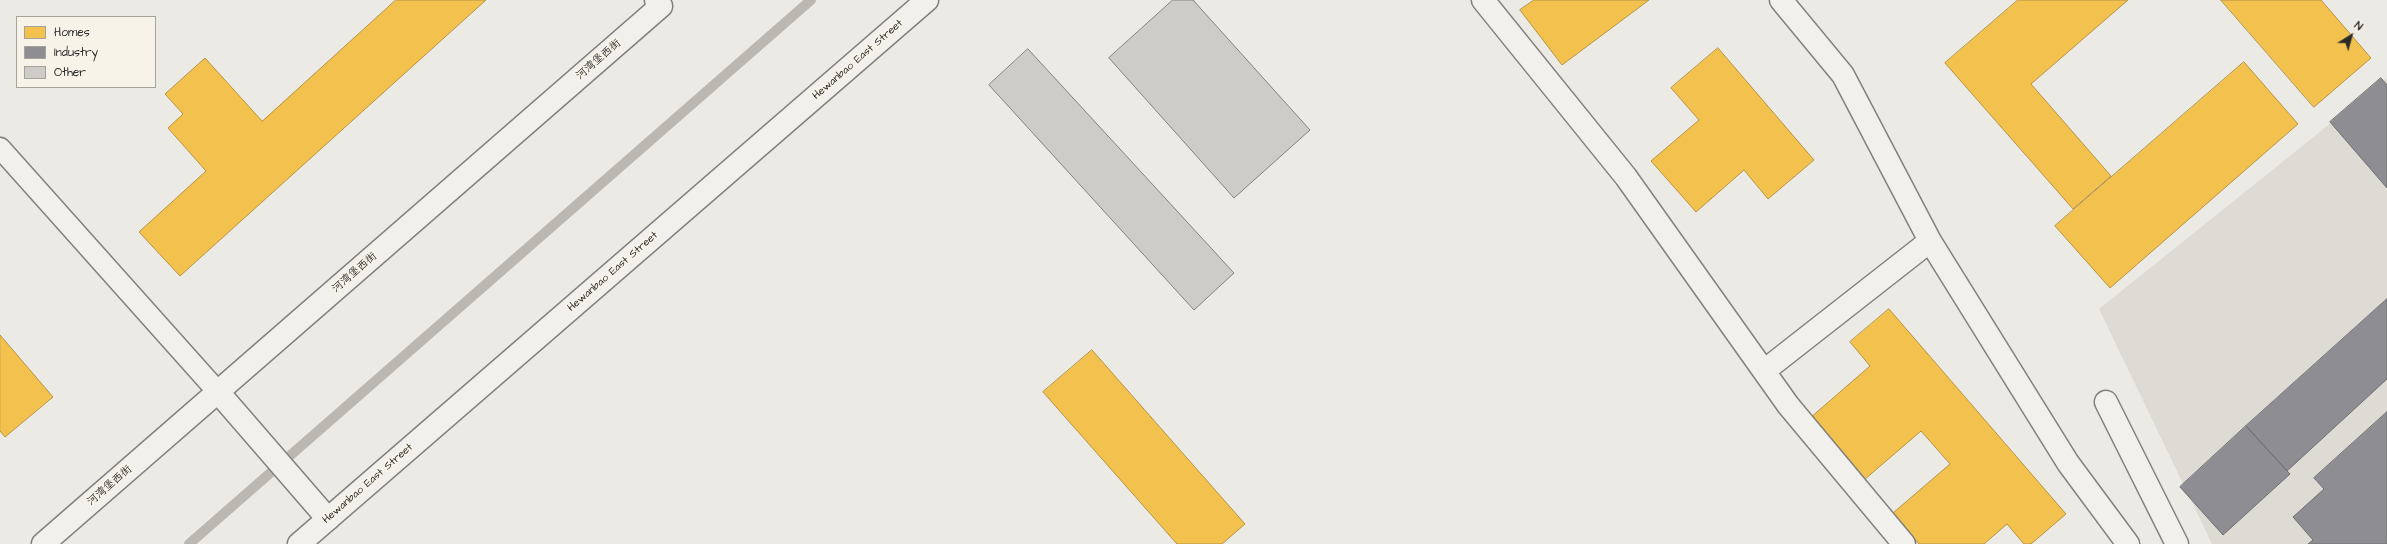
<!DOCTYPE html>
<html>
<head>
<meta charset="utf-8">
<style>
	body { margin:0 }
	#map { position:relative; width:2387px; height:544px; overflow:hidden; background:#eceae4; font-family:"Architects Daughter",sans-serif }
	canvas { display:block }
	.legend { position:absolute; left:16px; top:16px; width:140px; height:72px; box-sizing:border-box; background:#f7f3e8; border:1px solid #a5a39c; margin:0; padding:5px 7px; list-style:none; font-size:12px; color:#2b2b2b }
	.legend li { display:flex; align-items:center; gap:8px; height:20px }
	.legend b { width:20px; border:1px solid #a5a39c }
	.north { position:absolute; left:2331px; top:16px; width:40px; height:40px; -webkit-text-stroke:3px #f7f3e8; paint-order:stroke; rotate:37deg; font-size:11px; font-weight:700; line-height:16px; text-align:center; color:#2b2b2b }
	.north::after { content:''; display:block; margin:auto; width:14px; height:18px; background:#2b2b2b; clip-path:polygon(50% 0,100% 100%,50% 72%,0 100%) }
</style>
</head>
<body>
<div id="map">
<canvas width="2387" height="544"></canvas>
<ul class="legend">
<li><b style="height:11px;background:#f2c14e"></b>Homes</li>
<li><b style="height:11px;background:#8d8d92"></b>Industry</li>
<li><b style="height:11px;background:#ceccc8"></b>Other</li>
</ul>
<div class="north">N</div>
</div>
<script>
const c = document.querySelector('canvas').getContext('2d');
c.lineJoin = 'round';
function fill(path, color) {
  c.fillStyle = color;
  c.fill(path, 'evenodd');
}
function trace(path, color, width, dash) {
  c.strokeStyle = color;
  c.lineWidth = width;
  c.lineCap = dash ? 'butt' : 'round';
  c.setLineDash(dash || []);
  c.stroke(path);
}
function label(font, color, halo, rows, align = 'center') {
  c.font = font + ' "Architects Daughter","LXGW WenKai TC",sans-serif';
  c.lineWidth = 4;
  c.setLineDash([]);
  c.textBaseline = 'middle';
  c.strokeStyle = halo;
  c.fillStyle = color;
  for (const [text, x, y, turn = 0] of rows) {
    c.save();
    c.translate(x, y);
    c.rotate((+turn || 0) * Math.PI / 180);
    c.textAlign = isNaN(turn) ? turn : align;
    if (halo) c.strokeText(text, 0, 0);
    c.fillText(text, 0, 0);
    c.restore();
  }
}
fill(new Path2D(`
	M2387,78V544H2212L2099,309Z`), '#dddbd3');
const homes = new Path2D(`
	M396,0H486L180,276L139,232L206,171L168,128L183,114L165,94L205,58L262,121Z
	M1534,0H1649L1562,65L1520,10Z
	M2018,0H2128L2031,84L2111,176L2073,209L1945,63Z
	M2221,0H2321L2371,58L2314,107Z
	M1718,48L1814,160L1768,199L1744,170L1696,212L1651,161L1699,120L1671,88Z
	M2244,62L2298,124L2110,288L2055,226Z
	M1889,309L2066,514L2031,544H2024L2007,524L1984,544H1919L1893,513L1950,464L1921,431L1864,480L1810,418L1870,366L1850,342Z
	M0,335L53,397L5,437L0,431Z
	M1092,350L1245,524L1222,544H1177L1043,392Z`);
fill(homes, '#f2c14e');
trace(homes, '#b69444', 1);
const industry = new Path2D(`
	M2381,78L2387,85V188L2330,122Z
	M2387,299V379L2287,471L2246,426Z
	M2387,412V544H2308L2313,540L2293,517L2324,489L2314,478Z
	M2246,426L2290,474L2223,535L2180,487Z`);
fill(industry, '#8d8d92');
trace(industry, '#707073', 1);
trace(new Path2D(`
	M189,544L811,0`), '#bab8b0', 10);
const building = new Path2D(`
	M1173,0H1193L1310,130L1234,198L1109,58Z
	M1028,49L1234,273L1194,310L989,85Z`);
fill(building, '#ceccc8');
trace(building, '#82817e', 1);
const lane = new Path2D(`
	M0,148L218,392`);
const street = new Path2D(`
	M1483,0L1626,177L1788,405L1904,544
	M1781,0L1843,75L1930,241L2068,463L2128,544
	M1764,371L1930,241
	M218,392L328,519
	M2106,402L2177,544
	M43,544L661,6L656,0`);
const secondary = new Path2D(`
	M299,544L927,0`);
trace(lane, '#82817e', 23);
trace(street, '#82817e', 25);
trace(secondary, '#82817e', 25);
trace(lane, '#f1f0ec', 20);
trace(street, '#f1f0ec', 22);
trace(secondary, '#f1f0ec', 22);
label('11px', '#2b2b2b', '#f7f3e8', [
	["河湾堡西街",599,60,-41],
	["Hewanbao East Street",858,60,-41],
	["Hewanbao East Street",613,272,-41],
	["河湾堡西街",355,273,-41],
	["Hewanbao East Street",368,484,-41],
	["河湾堡西街",110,486,-41]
]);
</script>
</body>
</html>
